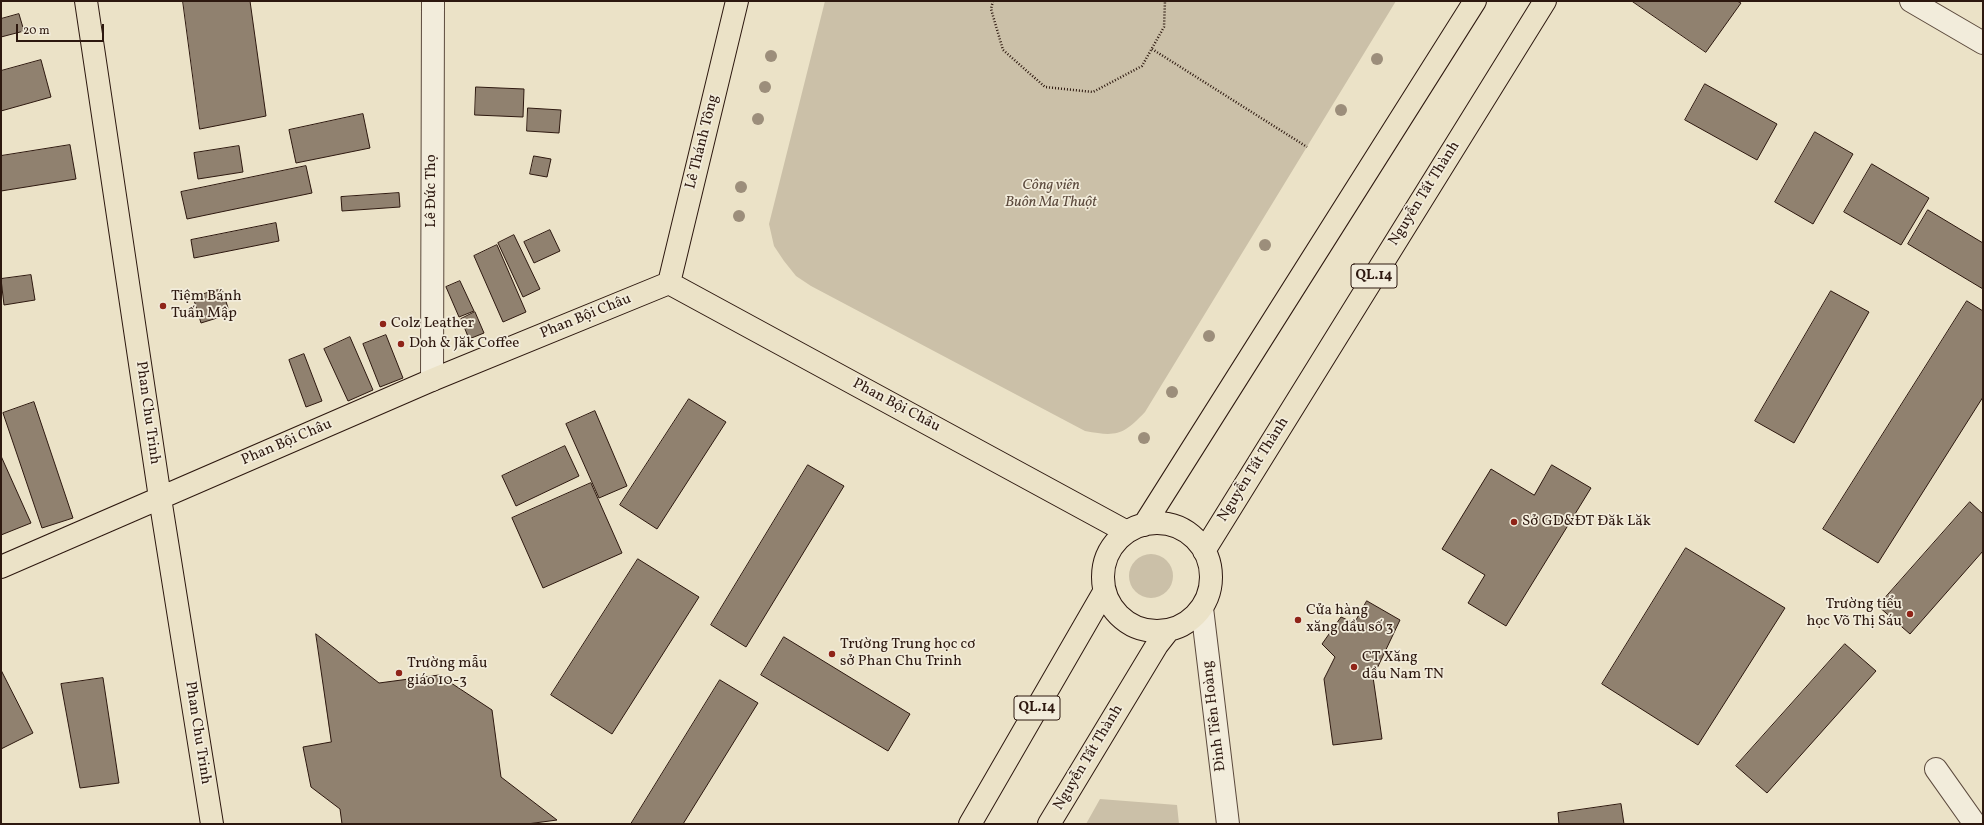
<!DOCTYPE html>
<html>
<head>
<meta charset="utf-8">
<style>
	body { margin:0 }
	#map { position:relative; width:1984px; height:825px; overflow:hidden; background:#ebe2c7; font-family:Vollkorn,serif }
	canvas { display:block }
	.frame { position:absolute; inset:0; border:2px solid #2d180f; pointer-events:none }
	.scale { position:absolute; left:16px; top:24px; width:88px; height:18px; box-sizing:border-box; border:2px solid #2d180f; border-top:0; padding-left:5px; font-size:12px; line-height:14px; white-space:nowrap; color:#2d180f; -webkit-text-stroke:3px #f2ecdb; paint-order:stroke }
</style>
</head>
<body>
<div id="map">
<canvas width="1984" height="825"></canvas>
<div class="frame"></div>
<div class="scale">20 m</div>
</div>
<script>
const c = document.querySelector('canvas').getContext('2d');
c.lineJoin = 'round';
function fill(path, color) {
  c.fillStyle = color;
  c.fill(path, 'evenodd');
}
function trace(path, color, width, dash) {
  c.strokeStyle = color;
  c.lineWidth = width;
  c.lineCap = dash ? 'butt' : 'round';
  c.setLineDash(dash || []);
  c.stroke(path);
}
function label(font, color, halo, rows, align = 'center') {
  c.font = font + ' Vollkorn,serif';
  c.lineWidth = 3.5;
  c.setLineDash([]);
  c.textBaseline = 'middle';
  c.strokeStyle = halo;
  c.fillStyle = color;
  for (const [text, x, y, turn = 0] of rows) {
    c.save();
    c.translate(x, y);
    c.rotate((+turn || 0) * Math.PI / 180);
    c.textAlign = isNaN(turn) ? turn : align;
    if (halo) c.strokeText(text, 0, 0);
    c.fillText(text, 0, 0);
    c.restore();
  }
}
fill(new Path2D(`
	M825,1H1396L1145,412C1123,435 1117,437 1085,431L811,286L796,276L784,261L774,246L769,224Z
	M1129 576a22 22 0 1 1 44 0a22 22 0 1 1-44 0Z
	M1100,799L1177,805L1179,824H1086Z`), '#cbc0a8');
const building = new Path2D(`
	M183,1H250L266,116L200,129Z
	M1632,1H1737L1741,3L1706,52Z
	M19,14L24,31L1,37V19Z
	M41,60L51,97L1,111V71Z
	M1705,84L1777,124L1757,160L1685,120Z
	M476,87L524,89L523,117L475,115Z
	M528,108L561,110L559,133L527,131Z
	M363,114L370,148L296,163L289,130Z
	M1815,132L1853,154L1813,224L1775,202Z
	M70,145L76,179L1,191V156Z
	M239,146L243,172L198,179L194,153Z
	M534,156L551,159L547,177L530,174Z
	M1872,164L1929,198L1901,245L1844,212Z
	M306,166L312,193L187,219L181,192Z
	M399,193L400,207L342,211L341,197Z
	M1928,210L1983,243V289L1908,244Z
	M276,223L279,241L194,258L191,240Z
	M550,230L560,251L534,263L524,242Z
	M514,235L540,289L523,297L498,243Z
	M497,245L526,312L503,322L474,256Z
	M31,275L35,300L4,305L1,279Z
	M460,281L474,311L459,317L446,287Z
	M222,289L230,314L201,323L193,297Z
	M1831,291L1869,312L1794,443L1755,421Z
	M1967,301L1983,311V397L1878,563L1823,529Z
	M475,312L484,333L469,339L461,319Z
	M386,335L403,378L380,387L363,344Z
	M350,337L373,390L348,401L324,349Z
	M304,354L322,401L306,407L289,360Z
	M689,399L726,422L657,529L620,505Z
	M34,402L73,518L42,528L3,413Z
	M595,411L627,486L599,498L566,424Z
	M565,446L579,476L516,506L502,476Z
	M1,456L31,523L1,535Z
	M808,465L844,486L746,647L711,625Z
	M1552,465L1591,488L1506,626L1468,603L1485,575L1442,549L1491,469L1534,495Z
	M591,483L622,553L543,588L512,518Z
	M1970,502L1983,514V551L1910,634L1878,606Z
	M1686,548L1785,608L1698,745L1602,684Z
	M638,559L699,597L612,734L551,695Z
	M1367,601L1400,620L1373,677L1382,739L1333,745L1324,679L1335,657L1322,644L1341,617L1354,623Z
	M316,634L379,683L439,675L492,710L501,777L557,820L527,824H342L340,809L311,787L303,747L331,742Z
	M784,637L910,714L888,751L761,675Z
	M1845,644L1876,671L1767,793L1736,766Z
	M1,670L33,733L1,749Z
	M103,678L119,783L80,788L61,684Z
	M720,680L758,703L683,824H631Z
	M1621,804L1624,824H1559L1558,813Z`);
fill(building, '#90816f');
trace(building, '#2d180f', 1);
const minor = new Path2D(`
	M1911,1L1983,43
	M432,380L433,1
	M1202,608L1228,824
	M1936,769L1975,824`);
const major = new Path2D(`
	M86,1L160,498L212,824
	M669,283L737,1
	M1103 577a54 54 0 1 1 108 0a54 54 0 1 1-108 0Z
	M1144,525L1475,1
	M1204,551L1545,1
	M1,567L432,380L669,283L1127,532
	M970,824L1104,592
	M1049,824L1157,645L1168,631`);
trace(minor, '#5c4a3d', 24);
trace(major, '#2d180f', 24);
trace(new Path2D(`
	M993,1L991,9L1003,50L1045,87L1093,92L1142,66L1164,27L1165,1
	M1152,49L1307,147`), '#2d180f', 2.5, [1, 2]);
trace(minor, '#f2ecdb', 22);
trace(major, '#ebe2c7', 22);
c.fillStyle = '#9c8e7b';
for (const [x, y] of [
	[771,56],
	[1377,59],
	[765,87],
	[1341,110],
	[758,119],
	[741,187],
	[739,216],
	[1265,245],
	[1209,336],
	[1172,392],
	[1144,438]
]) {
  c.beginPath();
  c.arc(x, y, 6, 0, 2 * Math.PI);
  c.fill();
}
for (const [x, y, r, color] of [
	[163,306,4,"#8f2418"],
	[383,324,4,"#8f2418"],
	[401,344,4,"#8f2418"],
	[1514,522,4,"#8f2418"],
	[1910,614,4,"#8f2418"],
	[1298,620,4,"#8f2418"],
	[832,654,4,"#8f2418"],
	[1354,667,4,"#8f2418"],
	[399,673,4,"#8f2418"]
]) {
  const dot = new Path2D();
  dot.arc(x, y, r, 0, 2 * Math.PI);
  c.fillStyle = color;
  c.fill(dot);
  trace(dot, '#f2ecdb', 1.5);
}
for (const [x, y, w] of [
	[1374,276,46],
	[1037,708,46]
]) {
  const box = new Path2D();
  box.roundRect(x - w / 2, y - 12, w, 24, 3);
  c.fillStyle = '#f2ecdb';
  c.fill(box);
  trace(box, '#2d180f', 1);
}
label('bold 14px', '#2d180f', null, [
	["QL.14",1374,276],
	["QL.14",1037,708]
]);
label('15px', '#2d180f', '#f2ecdb', [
	["Lê Thánh Tông",703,142,-76],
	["Lê Đức Thọ",432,191,-90],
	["Nguyễn Tất Thành",1425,194,-58],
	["Phan Bội Châu",586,317,-22],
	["Phan Bội Châu",896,406,28],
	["Phan Chu Trinh",147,413,82],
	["Phan Bội Châu",287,443,-23],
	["Nguyễn Tất Thành",1254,470,-58],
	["Đinh Tiên Hoàng",1215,716,-97],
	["Phan Chu Trinh",197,733,81],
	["Nguyễn Tất Thành",1089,758,-59]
]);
label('italic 15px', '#5c4a3d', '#f2ecdb', [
	["Công viên",1051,186],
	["Buôn Ma Thuột",1051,203]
]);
label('15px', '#2d180f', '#f2ecdb', [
	["Tiệm Bánh",171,297],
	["Tuấn Mập",171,314],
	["Colz Leather",391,324],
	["Doh & Jăk Coffee",409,344],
	["Sở GD&ĐT Đăk Lăk",1522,522],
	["Trường tiểu",1902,605,"right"],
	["học Võ Thị Sáu",1902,622,"right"],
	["Cửa hàng",1306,611],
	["xăng dầu số 3",1306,628],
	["Trường Trung học cơ",840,645],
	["sở Phan Chu Trinh",840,662],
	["CT Xăng",1362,658],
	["dầu Nam TN",1362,675],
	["Trường mẫu",407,664],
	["giáo 10-3",407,681]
], 'left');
</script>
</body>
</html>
